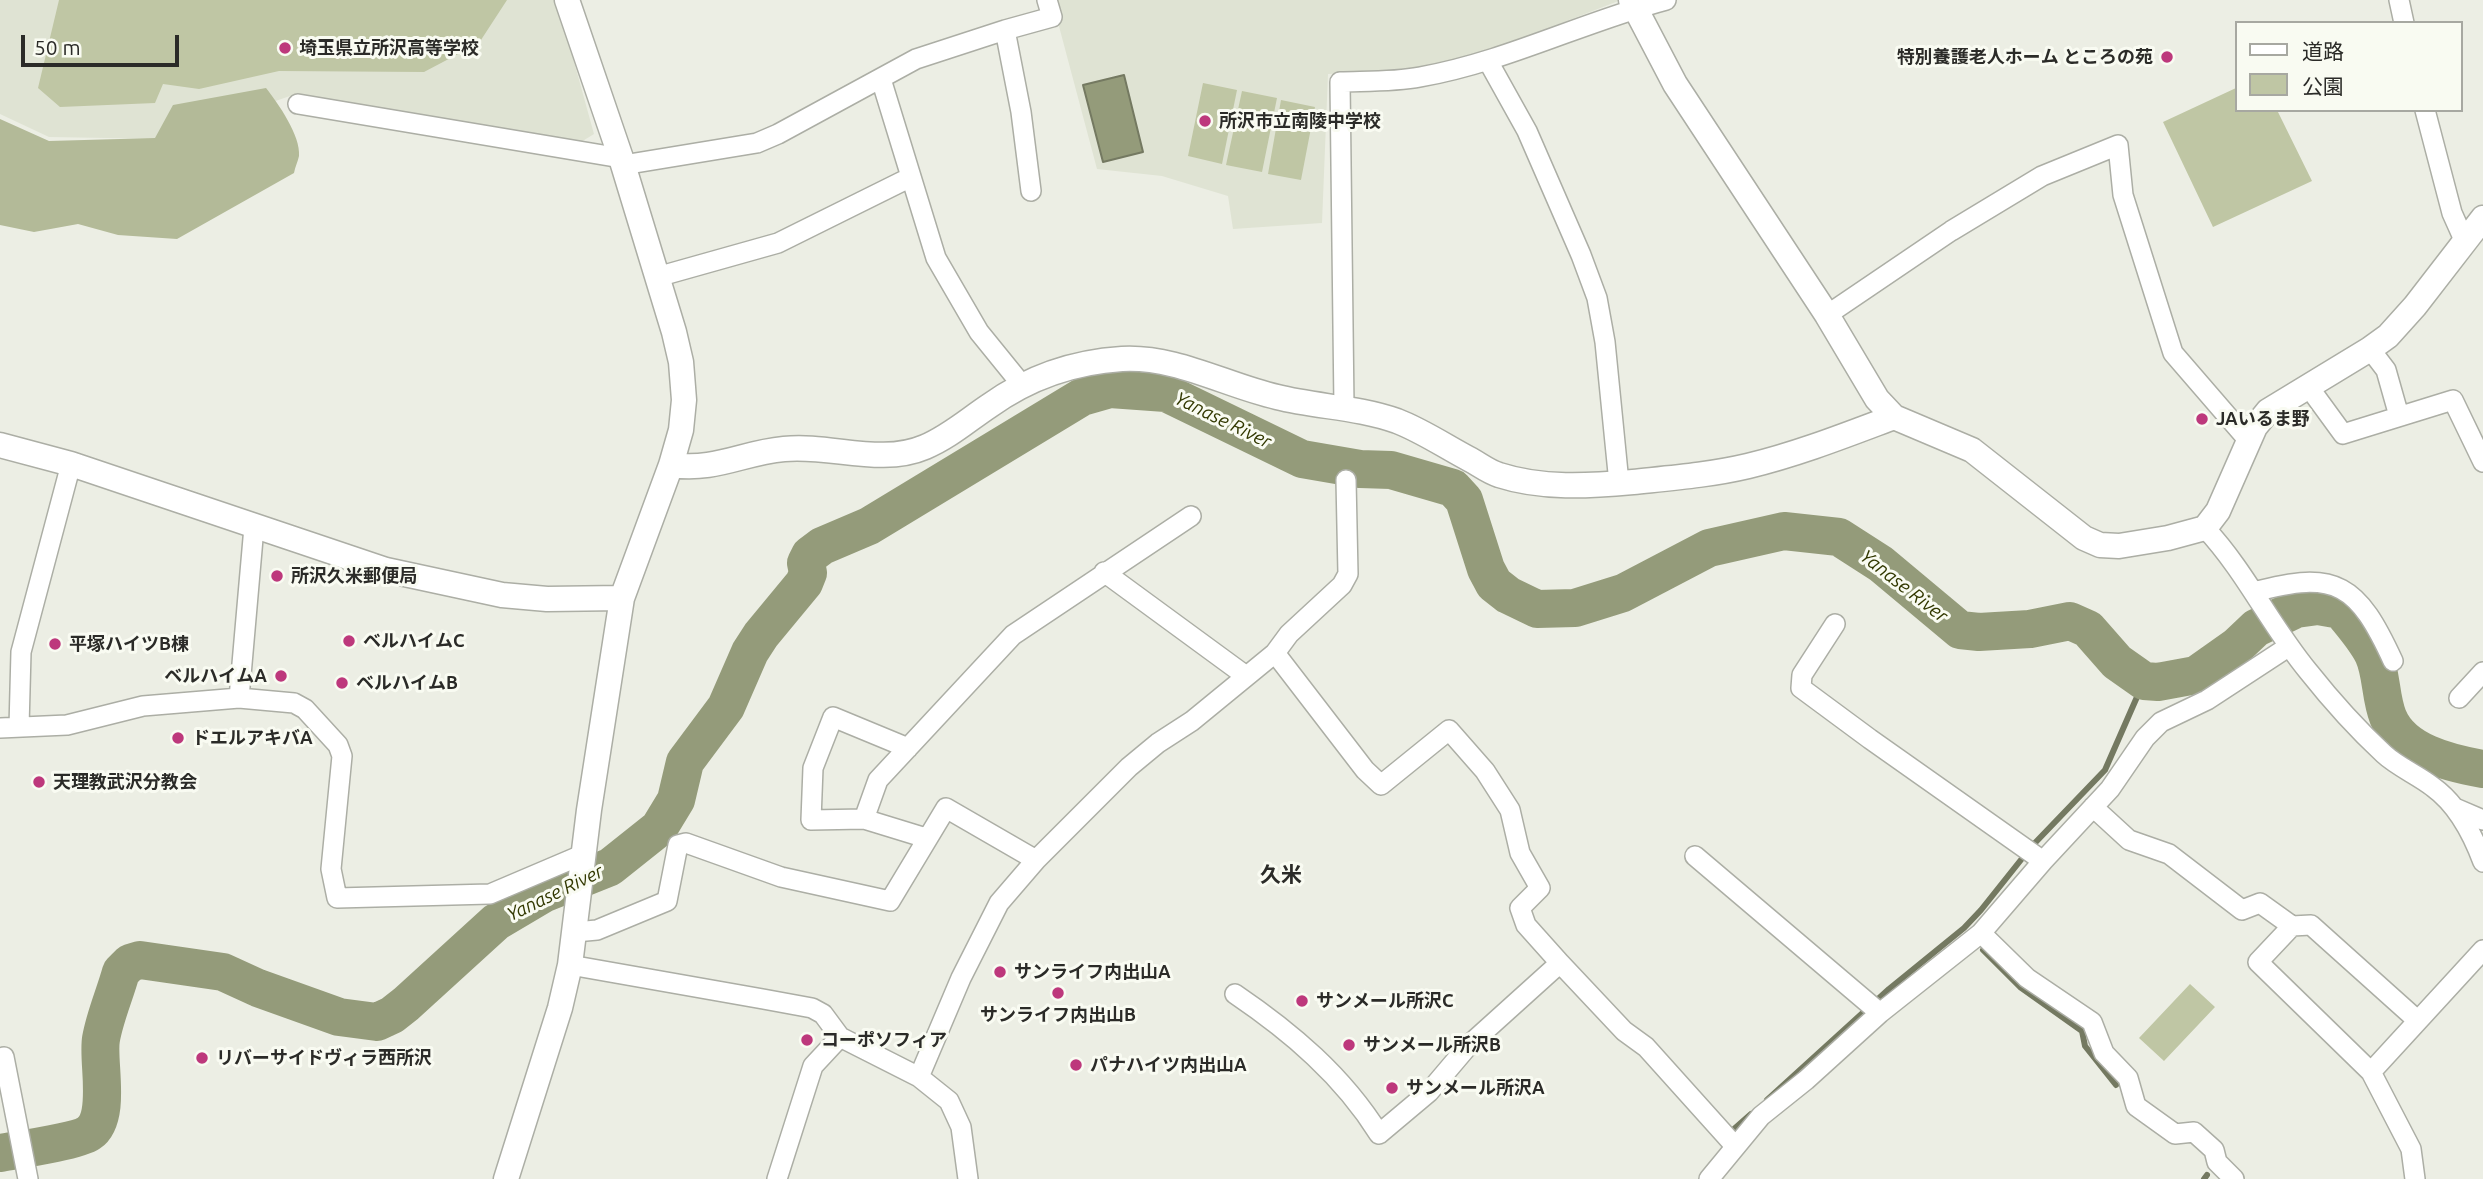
<!DOCTYPE html>
<html>
<head>
<meta charset="utf-8">
<style>
	body { margin:0 }
	#map { position:relative; width:2483px; height:1179px; overflow:hidden; background:#eceee4; font-family:Ubuntu,"Noto Sans JP",sans-serif }
	canvas { display:block }
	.legend { position:absolute; left:2235px; top:21px; width:228px; height:91px; box-sizing:border-box; background:#f9fbf2; border:2px solid #a7a8a1; margin:0; padding:9px 12px; list-style:none; font-size:21px; color:#2b2b28 }
	.legend li { display:flex; align-items:center; gap:14px; height:35px }
	.legend b { width:35px; border:2px solid #a7a8a1 }
	.scale { position:absolute; left:21px; top:35px; width:158px; height:32px; box-sizing:border-box; border:4px solid #2b2b28; border-top:0; padding-left:9px; font-size:21px; line-height:24px; white-space:nowrap; color:#2b2b28; -webkit-text-stroke:5px #f9fbf2; paint-order:stroke }
</style>
</head>
<body>
<div id="map">
<canvas width="2483" height="1179"></canvas>
<ul class="legend">
<li><b style="height:9px;background:#fff"></b>道路</li>
<li><b style="height:19px;background:#bfc6a4"></b>公園</li>
</ul>
<div class="scale">50 m</div>
</div>
<script>
const c = document.querySelector('canvas').getContext('2d');
c.lineJoin = 'round';
function fill(path, color) {
  c.fillStyle = color;
  c.fill(path, 'evenodd');
}
function trace(path, color, width, dash) {
  c.strokeStyle = color;
  c.lineWidth = width;
  c.lineCap = dash ? 'butt' : 'round';
  c.setLineDash(dash || []);
  c.stroke(path);
}
function label(font, color, halo, rows, align = 'center') {
  c.font = font + ' Ubuntu,"Noto Sans JP",sans-serif';
  c.lineWidth = 6;
  c.setLineDash([]);
  c.textBaseline = 'middle';
  c.strokeStyle = halo;
  c.fillStyle = color;
  for (const [text, x, y, turn = 0] of rows) {
    c.save();
    c.translate(x, y);
    c.rotate((+turn || 0) * Math.PI / 180);
    c.textAlign = isNaN(turn) ? turn : align;
    if (halo) c.strokeText(text, 0, 0);
    c.fillText(text, 0, 0);
    c.restore();
  }
}
fill(new Path2D(`
	M0,0H557L594,134L581,142L290,96L165,139L49,137L0,114Z
	M1052,0H1621L1484,53L1417,70L1328,74L1322,223L1233,229L1228,196L1162,176L1097,169Z`), '#dfe3d3');
fill(new Path2D(`
	M59,0H507L479,43L424,72L279,71L199,89L163,84L155,103L60,107L38,88Z
	M1203,83L1237,90L1222,164L1188,156Z
	M2236,88V110H2277L2312,181L2213,227L2163,122Z
	M1242,91L1277,98L1262,172L1226,165Z
	M1281,100L1315,107L1301,180L1268,174Z
	M2190,984L2215,1007L2164,1061L2139,1038Z`), '#bfc6a4');
fill(new Path2D(`
	M266,88C278,103 301,136 299,156C298,161 295,167 294,173L177,239L118,235L78,224L34,232L0,225V119L49,141L155,138L173,105Z`), '#b3ba98');
const water = new Path2D(`
	M1124,75L1143,152L1103,162L1083,85Z`);
fill(water, '#949b7a');
trace(water, '#747961', 2);
trace(new Path2D(`
	M1983,950L2020,987L2082,1031L2085,1046L2116,1085
	M1767,1100L1889,989L1964,928L1981,910L2032,846L2105,770L2144,681
	M1734,1129L1751,1114
	M2204,1179L2207,1175`), '#747961', 6);
trace(new Path2D(`
	M0,1153C17,1150 78,1141 89,1133C112,1117 97,1061 101,1039C105,1016 115,994 121,972L130,963L140,960L223,972L258,988L339,1017L377,1022L392,1015L406,1004L496,922L545,893L610,867L659,828L676,800L685,762L726,707L750,652L761,635L804,583L808,573L806,563L810,555L822,546L869,526L1082,397L1110,389L1166,393L1302,459L1360,469L1391,470L1453,488L1464,500L1486,569L1494,584L1508,595L1537,609L1575,608L1623,593L1709,548L1784,531L1839,537L1881,564L1960,630L1979,632L2030,629L2070,621L2088,629L2117,662L2144,681L2158,682L2196,675L2237,646L2256,628L2296,609L2318,606L2341,610C2352,624 2365,638 2373,654C2382,673 2380,697 2388,717C2402,752 2449,763 2483,769`), '#949b7a', 38);
const minor = new Path2D(`
	M2399,0L2404,23
	M1005,30L1021,112L1031,191
	M1488,61L1527,131L1581,255L1597,298L1605,342L1619,483
	M881,79L936,258L979,332L1022,385
	M298,104L621,158
	M2425,110L2452,213L2465,242
	M623,165L757,143L778,134L916,59L1005,30L1052,17L1047,0
	M657,277L778,243L911,177
	M1827,315L1951,231L2042,176L2118,145L2123,195L2173,353L2249,441
	M2370,349L2386,370L2399,416
	M2308,386L2343,434L2453,400L2483,462
	M1344,407L1340,82C1366,81 1394,82 1420,77C1505,62 1583,22 1666,0
	M2205,528C2246,572 2270,625 2308,671C2331,700 2357,729 2384,754C2398,767 2418,775 2433,787C2458,805 2473,835 2483,862
	M1104,572L1246,676
	M2254,592C2337,569 2358,585 2393,661
	M1835,624L1802,675L1801,688L1870,739L2043,861
	M1275,653L1365,770L1381,785L1449,730L1485,771L1510,810L1520,853L1540,888L1520,908L1526,925L1560,963
	M239,698L254,527
	M2459,698L2483,672
	M19,727L21,652L71,464
	M0,728L67,725L143,706L239,698L294,703L305,709L338,745L342,756L331,869L337,898L490,894L584,854
	M908,748L833,717L813,768L811,820L864,819L926,838
	M2093,807L2129,840L2169,854L2242,910L2260,903L2292,926L2311,925L2417,1020
	M2455,808L2483,820
	M864,819L878,780L1013,635L1191,516
	M1695,856L1880,1013
	M2292,926L2258,962L2371,1072L2411,1149L2415,1179
	M575,932L597,930L667,901L678,845L686,843L781,877L890,901L946,808L1036,860
	M1981,933L2027,978L2092,1022L2104,1053L2128,1078L2136,1106L2175,1134L2194,1132L2214,1150L2217,1162L2234,1179
	M570,965L763,999L812,1008L823,1014L840,1037L919,1077L949,1101L961,1127L968,1179
	M1235,994C1291,1032 1343,1076 1379,1134L1429,1092L1468,1046L1560,963L1624,1031L1646,1047L1735,1146
	M0,1058L4,1057L28,1179
	M2371,1072L2483,950
	M919,1077L961,978L999,903L1036,860L1129,767L1158,743L1192,721L1275,653L1289,634L1342,585L1348,574L1346,480
	M777,1179L813,1066L840,1037
	M1709,1179L1761,1116L1806,1080L1880,1013L1981,933L2043,861L2110,789L2145,738L2161,722L2207,700L2288,647`);
const tertiary = new Path2D(`
	M1894,417L1972,450L2084,538L2100,545L2119,546L2168,538L2205,528L2218,511L2255,427L2268,411L2370,349L2388,336L2415,306L2483,218
	M0,445L71,464L386,570L502,595L547,599L622,598
	M671,465C717,471 741,453 784,449C830,444 881,466 925,447C949,437 968,420 989,406C1028,378 1074,362 1122,359C1176,356 1225,385 1277,397C1317,407 1358,407 1397,421C1423,431 1446,447 1471,460C1480,465 1489,472 1499,475C1542,489 1589,486 1633,482C1671,478 1710,475 1748,466C1798,454 1846,435 1894,417L1877,399L1827,315L1675,84L1631,0
	M506,1179L560,1008L570,965L589,810L622,598L671,465L681,430L684,400L681,362L674,332L621,158L567,0`);
trace(minor, '#acaea5', 22);
trace(tertiary, '#acaea5', 27);
trace(minor, '#fff', 19);
trace(tertiary, '#fff', 24);
for (const [x, y, r, color] of [
	[285,48,7,"#bd387c"],
	[2167,57,7,"#bd387c"],
	[1205,121,7,"#bd387c"],
	[2202,419,7,"#bd387c"],
	[277,576,7,"#bd387c"],
	[349,641,7,"#bd387c"],
	[55,644,7,"#bd387c"],
	[281,676,7,"#bd387c"],
	[342,683,7,"#bd387c"],
	[178,738,7,"#bd387c"],
	[39,782,7,"#bd387c"],
	[1000,972,7,"#bd387c"],
	[1058,993,7,"#bd387c"],
	[1302,1001,7,"#bd387c"],
	[807,1040,7,"#bd387c"],
	[1349,1045,7,"#bd387c"],
	[202,1058,7,"#bd387c"],
	[1076,1065,7,"#bd387c"],
	[1392,1088,7,"#bd387c"]
]) {
  const dot = new Path2D();
  dot.arc(x, y, r, 0, 2 * Math.PI);
  c.fillStyle = color;
  c.fill(dot);
  trace(dot, '#f9fbf2', 2.5);
}
label('bold 18px', '#2b2b28', '#f9fbf2', [
	["埼玉県立所沢高等学校",299,48],
	["特別養護老人ホーム ところの苑",2153,57,"right"],
	["所沢市立南陵中学校",1219,121],
	["JAいるま野",2216,419],
	["所沢久米郵便局",291,576],
	["ベルハイムC",363,641],
	["平塚ハイツB棟",69,644],
	["ベルハイムA",267,676,"right"],
	["ベルハイムB",356,683],
	["ドエルアキバA",192,738],
	["天理教武沢分教会",53,782],
	["サンライフ内出山A",1014,972],
	["サンメール所沢C",1316,1001],
	["サンライフ内出山B",1058,1015,"center"],
	["コーポソフィア",821,1040],
	["サンメール所沢B",1363,1045],
	["リバーサイドヴィラ西所沢",216,1058],
	["パナハイツ内出山A",1090,1065],
	["サンメール所沢A",1406,1088]
], 'left');
label('italic 19px', '#323800', '#f9fbf2', [
	["Yanase River",1223,420,26],
	["Yanase River",1904,586,38],
	["Yanase River",555,893,-26]
]);
label('bold 21px', '#2b2b28', '#f9fbf2', [
	["久米",1281,875]
]);
</script>
</body>
</html>
